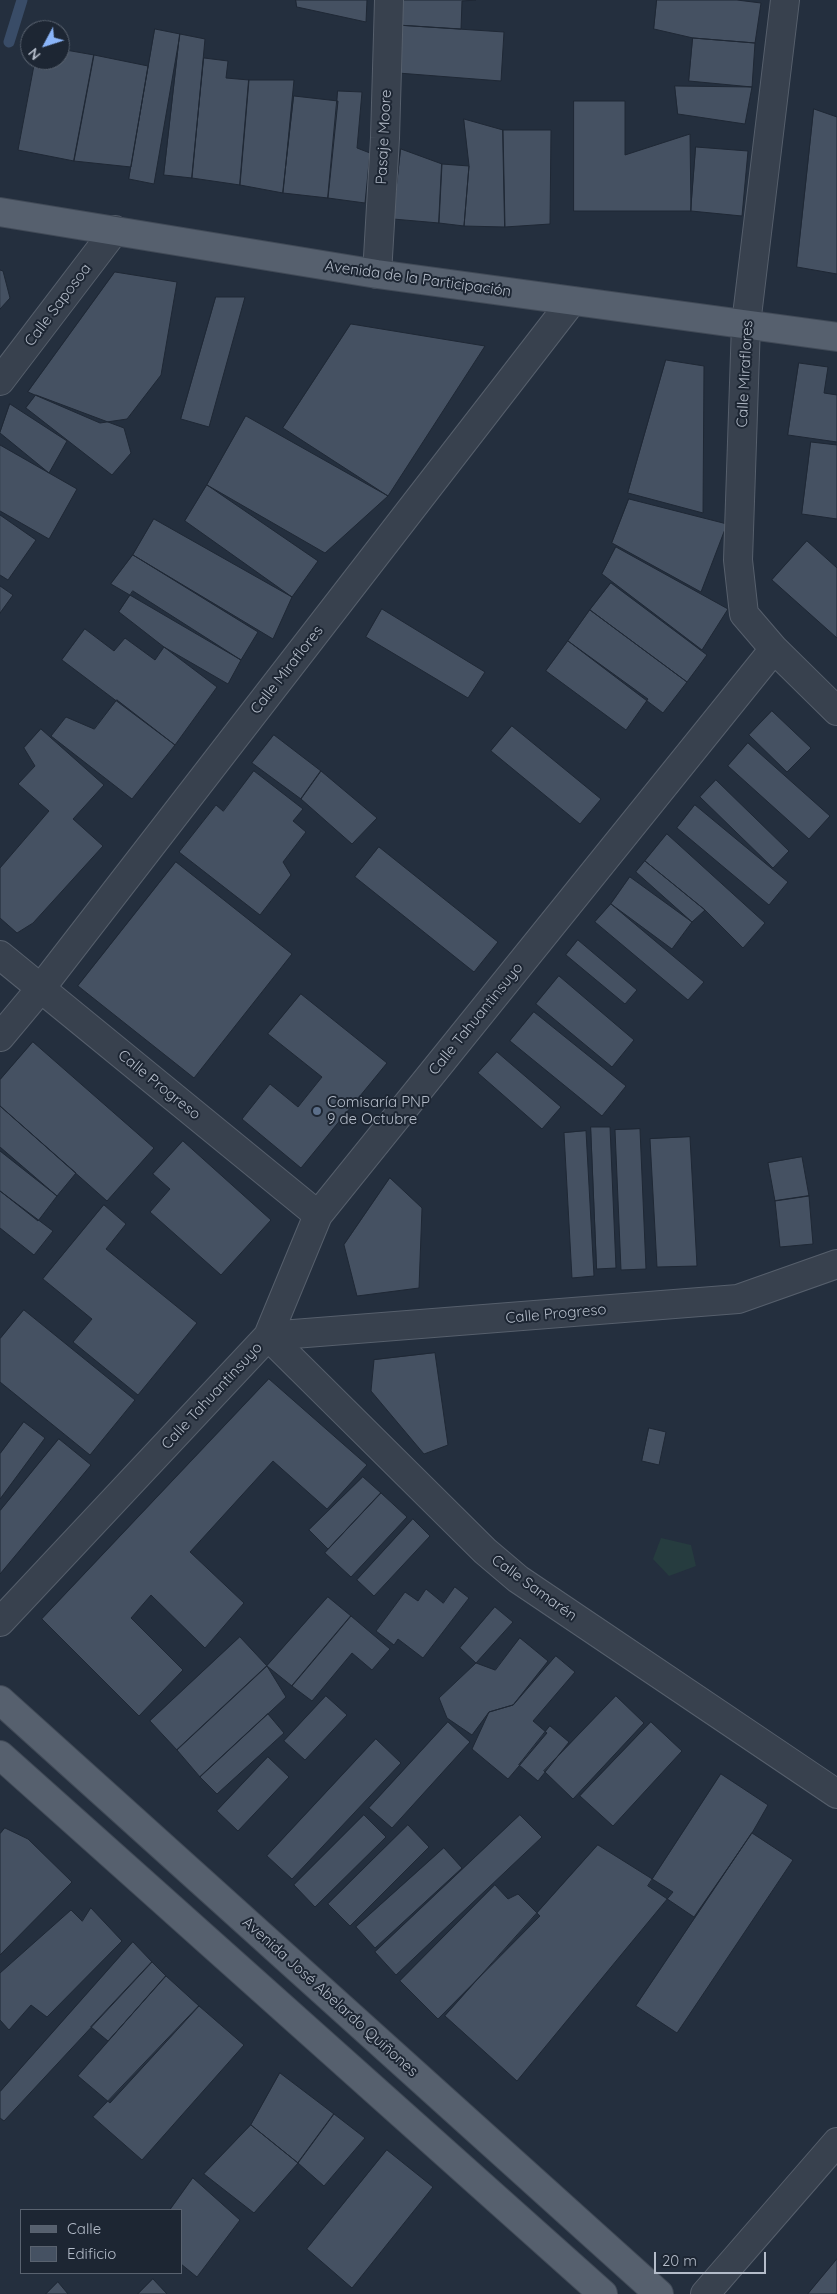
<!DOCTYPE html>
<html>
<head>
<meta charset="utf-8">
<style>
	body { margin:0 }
	#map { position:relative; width:837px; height:2294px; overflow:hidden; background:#242f3e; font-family:Quicksand,sans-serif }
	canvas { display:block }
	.legend { position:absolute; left:20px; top:2209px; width:162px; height:65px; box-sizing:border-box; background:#1d2633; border:1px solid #59626f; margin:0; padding:6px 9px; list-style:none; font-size:15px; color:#b4bcc9 }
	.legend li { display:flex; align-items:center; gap:10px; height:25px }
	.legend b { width:25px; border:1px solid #59626f }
	.north { position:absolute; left:20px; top:20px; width:50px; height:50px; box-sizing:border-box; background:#1d2633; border:1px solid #59626f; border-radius:50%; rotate:230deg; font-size:14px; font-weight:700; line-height:20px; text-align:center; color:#b4bcc9 }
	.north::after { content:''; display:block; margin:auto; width:18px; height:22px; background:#8ab4f8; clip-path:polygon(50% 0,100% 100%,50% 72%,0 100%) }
	.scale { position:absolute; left:654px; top:2252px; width:112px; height:22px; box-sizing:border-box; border:2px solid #b4bcc9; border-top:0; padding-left:6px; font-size:15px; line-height:18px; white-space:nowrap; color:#b4bcc9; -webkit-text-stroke:4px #1d2633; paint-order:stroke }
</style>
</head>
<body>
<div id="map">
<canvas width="837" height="2294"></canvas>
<ul class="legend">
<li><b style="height:6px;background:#56606e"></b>Calle</li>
<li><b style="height:14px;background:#455162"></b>Edificio</li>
</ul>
<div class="north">N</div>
<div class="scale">20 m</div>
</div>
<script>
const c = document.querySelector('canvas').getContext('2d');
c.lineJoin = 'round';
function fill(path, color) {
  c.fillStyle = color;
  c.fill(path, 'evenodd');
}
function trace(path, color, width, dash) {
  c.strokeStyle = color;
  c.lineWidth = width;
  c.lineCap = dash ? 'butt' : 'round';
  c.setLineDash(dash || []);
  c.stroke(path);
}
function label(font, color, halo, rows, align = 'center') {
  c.font = font + ' Quicksand,sans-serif';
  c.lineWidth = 4;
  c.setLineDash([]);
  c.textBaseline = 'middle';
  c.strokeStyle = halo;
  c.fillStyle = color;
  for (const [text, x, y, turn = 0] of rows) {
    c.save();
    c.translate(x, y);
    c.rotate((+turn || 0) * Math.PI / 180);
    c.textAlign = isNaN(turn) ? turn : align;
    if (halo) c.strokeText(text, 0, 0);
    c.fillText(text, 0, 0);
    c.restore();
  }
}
fill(new Path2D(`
	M661,1538L691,1545L696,1566L669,1576L653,1559Z`), '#263c3f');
trace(new Path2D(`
	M9,42L22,0`), '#394c67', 11);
const building = new Path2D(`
	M296,0H367L366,22L297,7Z
	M396,0H476L462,1L461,29L397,25Z
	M657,0H737L761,3L755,43L693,38L654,29Z
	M397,25L504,32L501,81L398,73Z
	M155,29L180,34L154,184L129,179Z
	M180,34L205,39L192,178L164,175Z
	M693,38L755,43L752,87L689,81Z
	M60,49L94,55L74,161L18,150L35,60H60Z
	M94,55L148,66L131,167L74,161Z
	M204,58L228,61L226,78L249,80L240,185L192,178Z
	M249,80H294L283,193L240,185Z
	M675,86L752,87L745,124L678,114Z
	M338,91L362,92L357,148L370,153L365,203L328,198Z
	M294,96L338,101L328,198L283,193Z
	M574,101H625V155L690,134L691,211H574Z
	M814,109L837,117V274L797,267Z
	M464,119L503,130L505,227L464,226L469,166Z
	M503,130H551L550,224L505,227Z
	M696,147L748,151L742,216L691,211Z
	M401,149L442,164L439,223L393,219Z
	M442,164L469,166L464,226L439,223Z
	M0,270L3,271L10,298L0,309Z
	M115,272L177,282L161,375L127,419L100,423L28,392Z
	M216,297H245L209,427L181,419Z
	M351,324L485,346L388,496L283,428Z
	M666,360L704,366L703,513L628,493Z
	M799,363L828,367L824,393L837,395V442L788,435Z
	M36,395L124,428L131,453L112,475L26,408Z
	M10,404L67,441L49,473L0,433Z
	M246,416L388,496L325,553L207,485Z
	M811,442L837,445V519L802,514Z
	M0,445L77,489L49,539L0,511Z
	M207,485L318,561L292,597L185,521Z
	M629,499L727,524L701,592L612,543Z
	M0,515L36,540L8,580L0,575Z
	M154,519L292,597L273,639L133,555Z
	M807,541L837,568V638L772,580Z
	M616,547L728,609L702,650L602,574Z
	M133,555L258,632L241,660L111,584Z
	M611,583L707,655L687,682L590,610Z
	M0,586L13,595L0,613Z
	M133,591L241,660L228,684L164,647L119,612Z
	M382,609L485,672L468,698L366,637Z
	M590,610L687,682L663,713L568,641Z
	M85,629L114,651L125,638L155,660L164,647L217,687L175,745L62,660Z
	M568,641L648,699L626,730L546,671Z
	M117,700L175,745L132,799L51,736L66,717L94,729Z
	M772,711L811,748L787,772L749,735Z
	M512,726L601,799L580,824L491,751Z
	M41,729L104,785L73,819L103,846L33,923L17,933L0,918V868L49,811L18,784L35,766L24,748Z
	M274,735L321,771L301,799L252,763Z
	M748,743L830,816L809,839L728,766Z
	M254,771L303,809L293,821L306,832L283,862L291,875L260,915L179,852L216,805L223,811Z
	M321,771L377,818L352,844L301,799Z
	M716,780L789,851L773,868L700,797Z
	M695,805L788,882L769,905L677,828Z
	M667,834L765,923L743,948L705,910L645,861Z
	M379,847L498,942L474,972L355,877Z
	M645,861L705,910L692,922L636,872Z
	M176,862L292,954L194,1078L78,986Z
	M630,877L692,922L672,949L611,904Z
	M611,904L704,982L688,1000L595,922Z
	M578,940L637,990L625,1004L566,955Z
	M559,976L634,1040L612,1067L536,1004Z
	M301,994L387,1063L301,1168L242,1119L270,1084L298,1107L322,1077L268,1034Z
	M534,1012L626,1086L602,1116L510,1041Z
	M33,1042L154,1148L107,1201L0,1106V1080Z
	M497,1052L561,1107L542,1129L478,1073Z
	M0,1106L76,1173L57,1196L0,1147Z
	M591,1127H610L616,1268L597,1269Z
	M640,1129L646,1269L621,1270L615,1130Z
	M586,1131L594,1276L572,1278L564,1133Z
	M690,1137L697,1266L657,1267L650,1139Z
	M183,1141L271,1220L221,1275L150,1212L170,1189L153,1174Z
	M0,1151L57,1196L38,1221L0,1191Z
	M802,1157L809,1196L775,1201L768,1163Z
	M390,1178L422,1208L419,1288L357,1296L344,1245Z
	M0,1191L53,1231L34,1255L0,1228Z
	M809,1196L813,1244L780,1247L775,1201Z
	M104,1205L126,1224L106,1249L197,1323L138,1395L73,1342L92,1319L43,1279Z
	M24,1310L135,1400L90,1455L0,1382V1339Z
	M435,1353L448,1445L424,1454L371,1391L374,1360Z
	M269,1379L367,1465L327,1509L273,1461L190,1552L244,1603L205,1648L151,1595L131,1618L183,1670L139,1716L42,1619Z
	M24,1422L45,1438L0,1499V1454Z
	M649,1428L666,1432L659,1465L642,1461Z
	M59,1439L91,1465L0,1574V1511Z
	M363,1477L381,1493L328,1549L309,1530Z
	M381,1493L407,1517L351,1577L325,1553Z
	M413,1519L430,1536L374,1596L357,1580Z
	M455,1587L469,1598L423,1658L398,1639L394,1645L376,1631L405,1592L418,1601L426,1589L443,1603Z
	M328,1597L351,1616L292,1686L267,1666Z
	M495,1607L513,1622L476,1663L460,1648Z
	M351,1616L390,1649L372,1670L352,1653L312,1701L292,1686Z
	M240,1637L267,1666L177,1750L150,1721Z
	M520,1638L548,1661L513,1705L489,1712L472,1735L447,1718L439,1698L476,1663L495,1670Z
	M556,1656L575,1672L533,1721L547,1733L508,1779L472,1749L489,1712L513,1705Z
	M267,1666L286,1697L200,1777L177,1750Z
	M326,1696L347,1715L305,1760L284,1741Z
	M616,1696L644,1723L573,1799L544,1771Z
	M268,1714L284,1733L217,1794L200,1777Z
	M448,1722L470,1742L392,1828L369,1808Z
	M651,1722L682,1751L613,1826L580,1796Z
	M550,1726L569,1742L538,1781L519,1765Z
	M376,1739L401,1763L292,1879L267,1856Z
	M268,1757L289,1777L238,1831L217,1811Z
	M721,1774L768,1805L752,1833L694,1917L648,1886Z
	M364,1815L386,1837L315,1907L294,1885Z
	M520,1815L542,1837L396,1975L375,1952Z
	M408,1825L429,1847L350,1926L328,1904Z
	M5,1828L28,1839L72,1882L0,1955V1834Z
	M752,1833L793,1860L677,2033L636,2006Z
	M598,1845L673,1892L517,2081L445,2016Z
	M444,1848L462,1868L375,1948L356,1927Z
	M495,1885L508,1899L518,1894L540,1916L438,2019L400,1981Z
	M91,1908L122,1941L47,2017L31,2005L9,2030L0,2020V1973L71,1910L82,1921Z
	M133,1942L152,1962L4,2121L0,2118V2092Z
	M152,1962L166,1976L108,2041L91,2027Z
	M166,1976L199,2006L110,2103L78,2076Z
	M199,2006L244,2045L142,2160L93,2117Z
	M280,2073L334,2114L298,2163L251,2125Z
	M334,2114L365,2138L324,2186L298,2163Z
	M251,2125L298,2163L254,2213L204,2174Z
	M387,2150L433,2187L352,2288L307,2249Z
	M193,2178L240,2220L197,2277L181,2264V2210H170Z
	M837,2259V2294H808Z
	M153,2279L167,2294H138Z
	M58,2282L68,2294H46Z`);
fill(building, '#455162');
trace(building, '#1f2835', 1);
const minor = new Path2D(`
	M785,0L746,324L738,560L744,614L774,649L837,711
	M377,274L385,138L389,0
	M0,381L115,230
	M0,955L318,1215
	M0,1037L41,988L572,301
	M268,1336L485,1551L518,1579L837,1794
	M268,1336L738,1299L837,1264
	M0,1622L268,1336L318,1215L774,649
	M705,2294L837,2142`);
const major = new Path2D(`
	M0,212L377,274L837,337
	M0,1700L659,2294
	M0,1755L603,2294`);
trace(minor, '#565f6c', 30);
trace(major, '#414a57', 30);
trace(minor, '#38414e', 28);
trace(major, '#56606e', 28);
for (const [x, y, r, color] of [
	[317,1111,5,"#5c6f8a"]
]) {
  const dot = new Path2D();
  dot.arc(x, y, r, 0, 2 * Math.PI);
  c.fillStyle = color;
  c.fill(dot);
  trace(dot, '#1d2633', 2);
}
label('15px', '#b4bcc9', '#1d2633', [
	["Pasaje Moore",384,137,-87],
	["Avenida de la Participación",418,279,8],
	["Calle Saposoa",58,305,-53],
	["Calle Miraflores",745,374,-87],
	["Calle Miraflores",287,670,-52],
	["Calle Tahuantinsuyo",476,1019,-51],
	["Calle Progreso",159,1085,39],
	["Calle Progreso",556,1314,-5],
	["Calle Tahuantinsuyo",212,1396,-47],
	["Calle Samarén",534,1588,36],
	["Avenida José Abelardo Quiñones",330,1997,42]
]);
label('15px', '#b4bcc9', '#1d2633', [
	["Comisaría PNP",327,1102],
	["9 de Octubre",327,1119]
], 'left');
</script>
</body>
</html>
